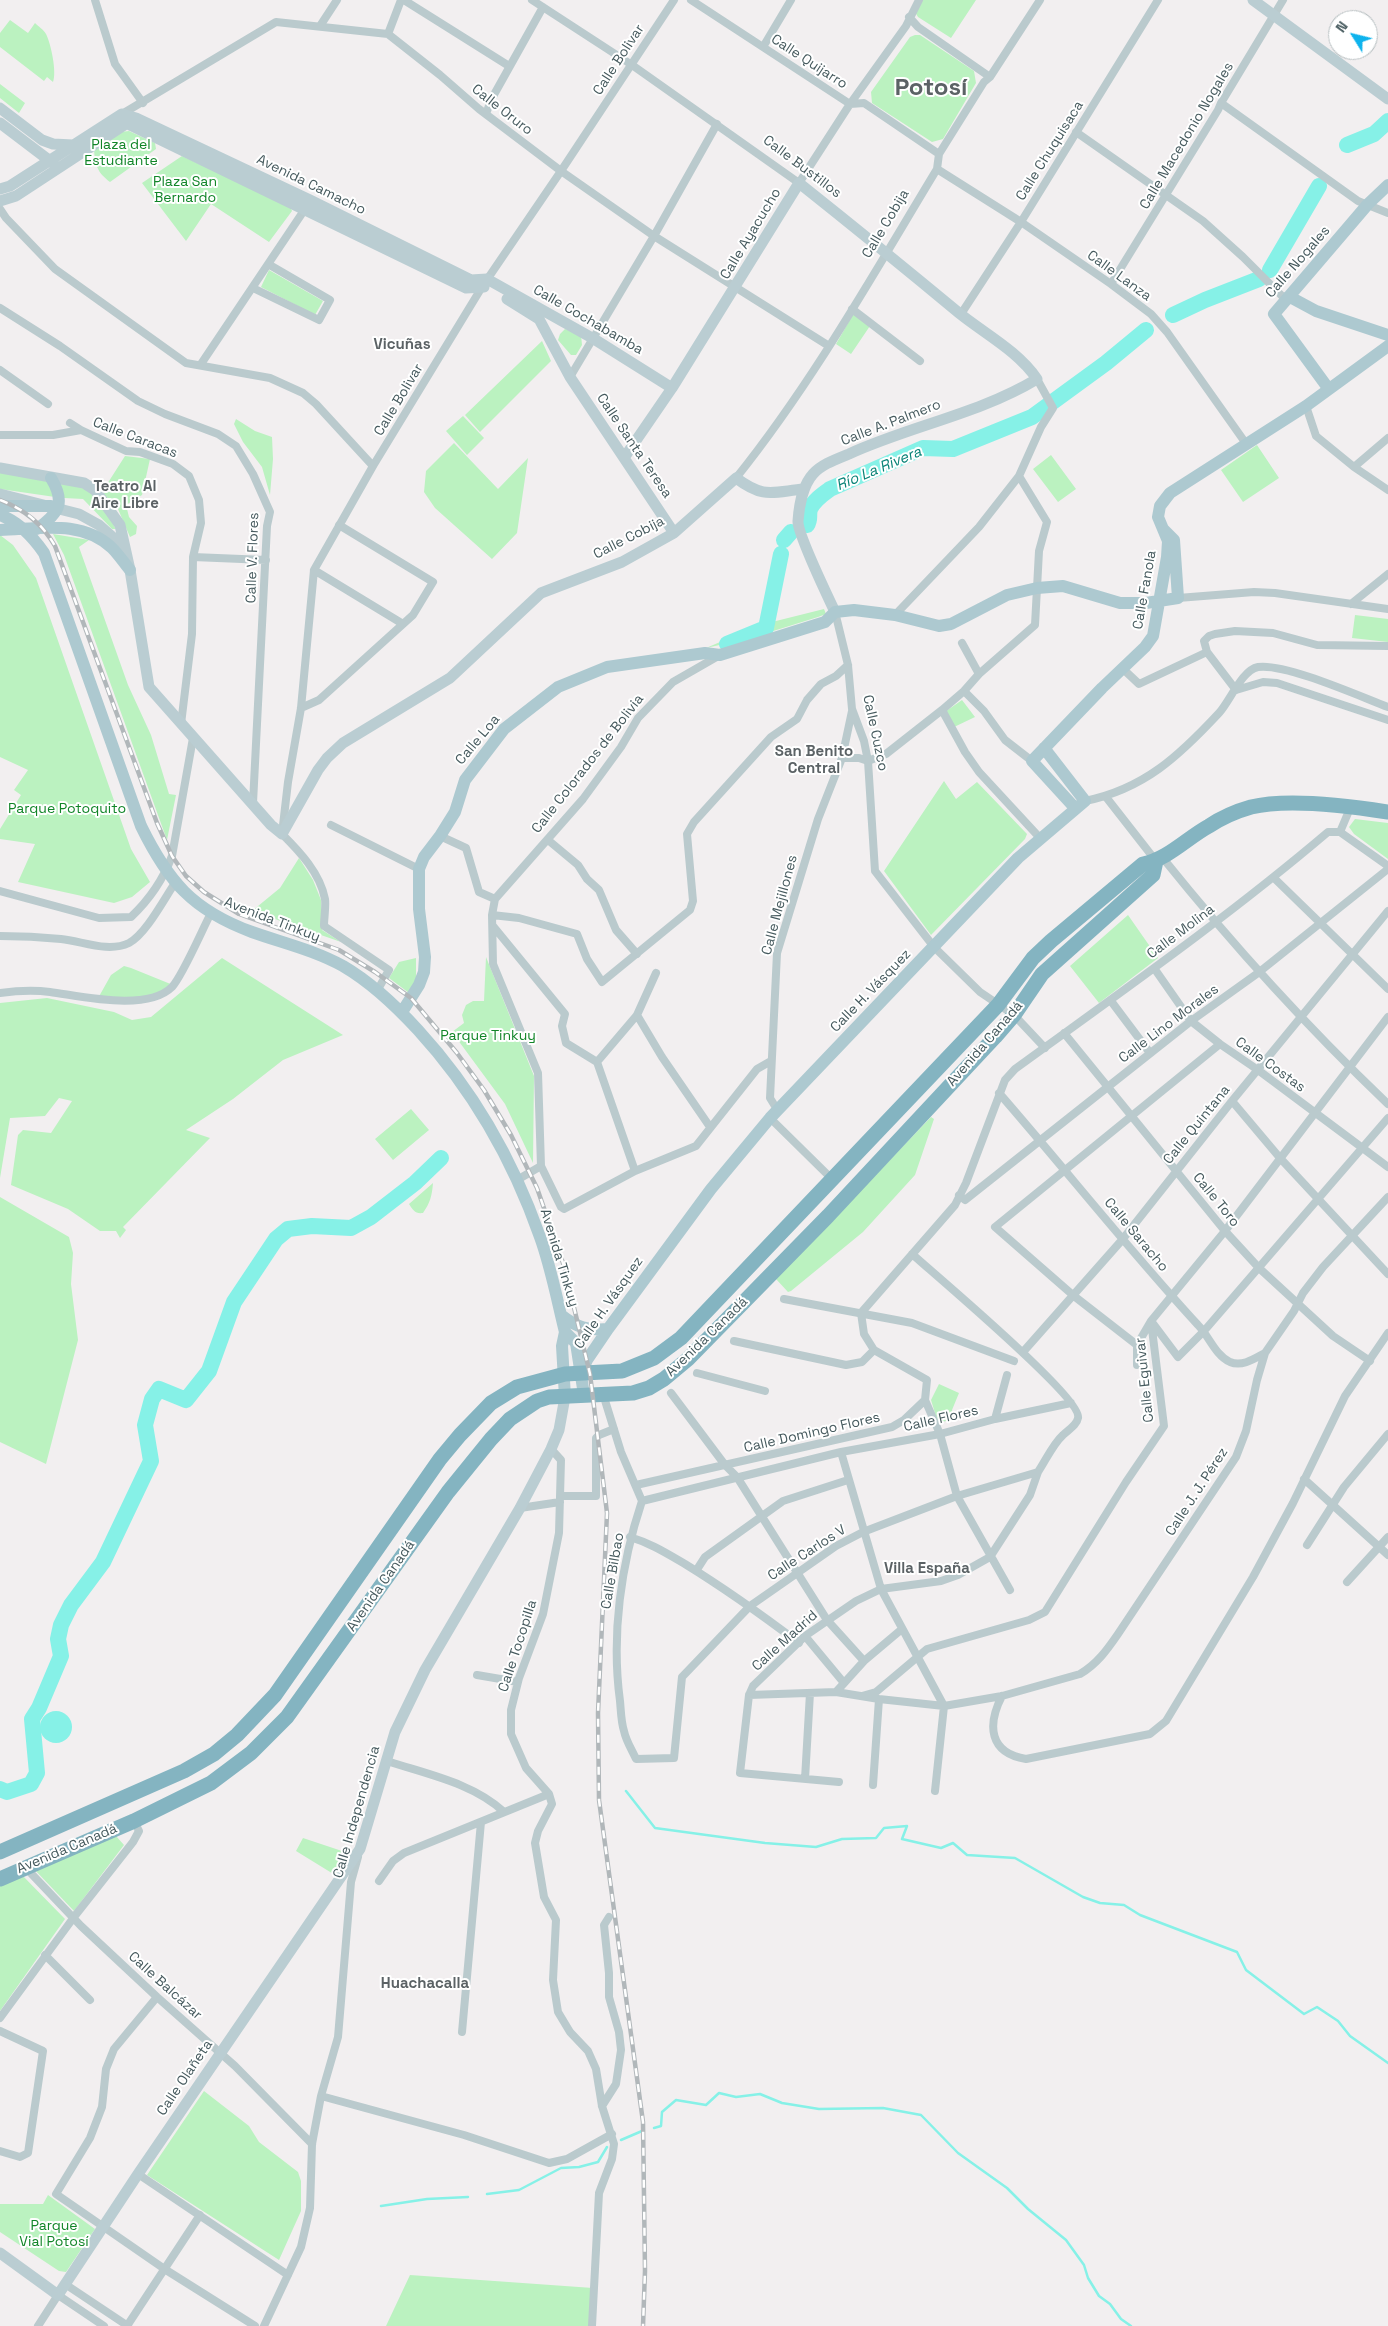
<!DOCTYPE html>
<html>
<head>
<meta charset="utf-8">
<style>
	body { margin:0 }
	#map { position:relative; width:1388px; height:2326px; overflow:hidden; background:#f2eff0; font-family:"Space Grotesk",sans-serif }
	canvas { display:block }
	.north { position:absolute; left:1328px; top:10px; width:50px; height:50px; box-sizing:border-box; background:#fff; border:1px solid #b5bdbf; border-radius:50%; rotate:306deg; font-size:14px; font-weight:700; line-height:20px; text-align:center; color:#465a5e }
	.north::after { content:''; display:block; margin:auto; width:18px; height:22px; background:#0eb3ed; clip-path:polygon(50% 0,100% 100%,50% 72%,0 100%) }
</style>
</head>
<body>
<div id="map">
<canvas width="1388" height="2326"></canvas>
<div class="north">N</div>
</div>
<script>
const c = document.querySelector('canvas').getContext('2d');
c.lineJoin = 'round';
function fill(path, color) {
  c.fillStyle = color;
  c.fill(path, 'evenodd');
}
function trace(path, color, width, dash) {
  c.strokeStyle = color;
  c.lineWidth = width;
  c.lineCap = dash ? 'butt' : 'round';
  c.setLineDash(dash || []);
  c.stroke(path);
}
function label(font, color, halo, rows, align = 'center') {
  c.font = font + ' "Space Grotesk",sans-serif';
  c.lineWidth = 4;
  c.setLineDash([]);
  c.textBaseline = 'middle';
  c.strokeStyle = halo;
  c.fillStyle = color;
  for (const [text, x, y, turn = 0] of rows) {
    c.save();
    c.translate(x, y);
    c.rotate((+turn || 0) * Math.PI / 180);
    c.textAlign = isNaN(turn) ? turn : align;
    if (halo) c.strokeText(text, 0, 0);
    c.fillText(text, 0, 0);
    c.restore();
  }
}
fill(new Path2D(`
	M922,0H976L951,38L918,17L915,12Z
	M10,20L28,33L35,23C38,26 44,30 46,34C51,44 57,72 53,82L47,77L44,81L0,47V33Z
	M915,35H920L974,71L976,83L943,139L932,142L872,103L871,92L910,37Z
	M0,84L25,103L19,113L0,98Z
	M129,131L155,143L156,149L110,182C97,172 95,165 94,149L120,132Z
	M182,156L290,206L292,211L269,242L211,204L186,241L142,183Z
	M269,270L323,301L315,315L261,287Z
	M855,311L872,323L851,354L836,344Z
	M565,329L581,335L582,345L576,355H571L558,340L560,334Z
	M542,341L551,361L480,432L465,415Z
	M463,416L484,438L467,455L446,431Z
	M236,419L255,431L272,437L273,459L270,495L262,467L243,442L234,424Z
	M454,443L498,489L528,458L517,533L492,559L435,508L424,492L426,471Z
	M1257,445L1279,478L1243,502L1221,470Z
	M1051,455L1076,489L1058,502L1033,469Z
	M125,456L150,459L142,495L126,505L129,517L137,526L136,534L130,537L118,509L102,492Z
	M0,472L48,481L55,497L0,489Z
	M58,483C65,484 75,484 82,486C98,493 108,515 116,529H112L83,499L64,498Z
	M53,534L89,540L79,547L128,685L151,735L169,794L176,795L167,840L64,555Z
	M0,535L13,545L36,578L131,849L150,882L132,897L114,903L18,882L35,844L0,839V829L21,795L14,790L28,770L0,757Z
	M824,609L826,614L818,617L751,638L706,648L760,625Z
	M1355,615L1388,619V642L1352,638Z
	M962,700L975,717L952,728L942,714Z
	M944,781L956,799L977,782L1027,834L1025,839L931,935L884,871Z
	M1355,819L1388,823V859L1354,834L1349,827Z
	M299,858L313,880L321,900L322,930L341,942L252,911L280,888Z
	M1128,915L1158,958L1099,1003L1070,966Z
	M486,957L534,1076L533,1163L505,1104L452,1032L464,1023L462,1015L466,1005L473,1001H484Z
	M222,958L343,1035L283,1060L233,1099L186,1130L210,1138L123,1227L126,1230L120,1238L116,1231H100L68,1209L11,1185L18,1135L23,1130L51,1133L72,1101L59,1098L45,1116L10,1118L0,1178V1003L47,998L114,1012L132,1020L151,1017Z
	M416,958V979L409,993L389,978L399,962Z
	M124,966L131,968L173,985L163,995L97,1000L111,975Z
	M411,1109L429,1130L393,1160L375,1139Z
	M931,1117L934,1119L915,1175L863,1232L791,1291L788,1292L776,1279Z
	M433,1183C432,1196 430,1203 423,1213C415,1214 413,1210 409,1204Z
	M0,1197L69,1237L73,1253L71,1284L78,1340L46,1464L0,1442Z
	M939,1384L959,1393L952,1410L954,1419L938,1423L931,1400Z
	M116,1836L124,1845L74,1911L34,1869Z
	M303,1838L348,1853L335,1875L296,1851Z
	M22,1875L65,1919L0,2011V1886Z
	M204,2091L249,2126L259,2142L298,2172L301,2181V2211L279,2260L147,2175Z
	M48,2195L95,2229L66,2272L59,2271L0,2232V2204H43Z
	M410,2275L593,2288V2326H386Z`), '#bbf2c0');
fill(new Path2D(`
	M40 1727a16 16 0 1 1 32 0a16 16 0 1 1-32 0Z`), '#86f1e7');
trace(new Path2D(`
	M626,1791L655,1828L765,1843L816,1847L842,1839L876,1838L884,1828L907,1826L902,1839L941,1848L953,1843L967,1855L1015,1858L1083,1897L1100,1903L1124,1905L1140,1915L1237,1952L1246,1970L1304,2014L1317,2007L1338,2021L1350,2036L1388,2063
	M654,2128L661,2126L662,2112L676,2100L706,2105L719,2093L736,2097L760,2094L782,2103L819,2109L883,2108L921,2115L958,2153L1007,2188L1028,2209L1066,2240L1084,2265L1088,2278L1099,2296L1110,2304L1121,2319L1131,2326
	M621,2140L642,2131
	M487,2194L519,2190L561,2168L579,2167L598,2162L607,2147
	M381,2206L427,2199L468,2197`), '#86f1e7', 2.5);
trace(new Path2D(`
	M1347,145L1374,134L1388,121
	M1270,270L1319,186
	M1173,315L1205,300L1259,279
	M807,525C811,519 808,515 810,509C814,500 823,494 830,489L923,448L953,449L1032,417L1106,363L1146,330
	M784,540L791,532
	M727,644L766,628L781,554
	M0,1789L7,1792L31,1784L37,1773L32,1719L39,1708L61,1656L58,1639L61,1625L71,1605L103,1562L151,1461L145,1425L152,1399L159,1389L186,1400L209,1371L234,1302L276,1239L288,1229L312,1226L351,1228L371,1217L415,1183L441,1158`), '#86f1e7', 16);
trace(new Path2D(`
	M95,0L115,64L143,103
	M404,0L509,66
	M532,0L632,65L799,183L850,104L906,26L919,0
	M691,0L850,104L864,103L939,154
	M909,17L918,27L990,77
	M320,26L337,0
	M388,34L401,0
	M763,47L791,0
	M1221,103L1358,201L1388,213
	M122,114L276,22L388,34L440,75L479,109L561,171L654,236L829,346
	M486,114L491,100L543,7
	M1076,132L1203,221L1243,257L1282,296L1290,297
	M937,169L1021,222L1111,284L1151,314L1167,332L1247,445
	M0,209L6,218L55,269L186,363L270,378L303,393L316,404L373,466
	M1111,284L1218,110L1221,103L1283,0
	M253,288L319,320L330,300L268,264
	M0,308L60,346L138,401L165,414L218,434L236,446L253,474L270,512L267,526L253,803
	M852,309L920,361
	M961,314L1021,222L1158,0
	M201,364L307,206
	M0,370L48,404
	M570,377L654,236L717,124
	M1306,406L1316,436L1354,467L1388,490
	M70,423L81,430
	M0,435H53L81,430L126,451L140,452L173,464L189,476L199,500L201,523L193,557L192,634L181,724
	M1354,467L1388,438
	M736,478C813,382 874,273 937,169L939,154L984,82L990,77L1040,0
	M193,557L266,560
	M314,570L403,624
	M1178,598L1254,592L1275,593L1388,609
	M1351,604L1388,574
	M835,612L848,665L852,709L864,741L868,761L875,871L934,947L980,992L1014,1015L1045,1048
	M895,615L979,527L1019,476
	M962,643L979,674
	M1207,652L1236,690
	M720,655L673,682L638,718L621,747L583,799L495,899L492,915L493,964L538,1073L541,1166L561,1207L564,1209L635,1171L696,1146L757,1069L771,1061
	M1122,668L1139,684L1207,652L1204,641L1209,636L1215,634L1235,631L1273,633L1317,645L1388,646
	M1236,690L1263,682L1277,683L1388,720
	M964,691L984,711L1005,740L1032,761
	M301,708L319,700L413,615L433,582L339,525
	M942,710L965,752L979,772L1040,838
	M842,758H859L868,761L886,754L942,710L964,691L979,674L1035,625L1039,551L1047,522L1019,476L1041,427L1053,408L1037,379
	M1106,797L1156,861
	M1085,801C1144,789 1179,756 1219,713C1230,701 1242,670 1258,667C1285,663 1359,696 1388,707
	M331,825L419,869
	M1340,832L1351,806
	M440,836L466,848L479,892L495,899
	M548,840L578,865L587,879L599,890L616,930L637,954
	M1162,857C1232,944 1307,1027 1388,1104
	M1274,878L1388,989
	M0,891L99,918L131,917C150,899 163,880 172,856L193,738
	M492,915L519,918L577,934L587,959L602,982L690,910L693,901L687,834L694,822L771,737L797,719L807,700L821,684L836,676L848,665
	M493,926L565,1014L562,1026L566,1043L597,1062L635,1171
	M0,936C20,936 41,937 61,939C82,941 108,953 129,943C146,934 164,899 175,883
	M1154,968L1191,1021L1220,1044L1258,1070L1388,1167
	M377,991L389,970L324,926C324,918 326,907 325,899C320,873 300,852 282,834L288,782L301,708L314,570L373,466L482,287L561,171L674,0
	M0,993C15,991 34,990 50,992C81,996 147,1012 172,987C183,975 202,930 211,913
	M1111,1001L1150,1053
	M637,1015L662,1057L710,1127
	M1064,1033L1225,1231L1259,1268L1333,1336L1370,1361
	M597,1062L637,1015L656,973
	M999,1093C1066,1170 1129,1250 1198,1325C1209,1336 1215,1355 1230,1362C1242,1367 1254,1359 1265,1353
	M1232,1101L1280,1158L1388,1274
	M778,1111L770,1098L777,953L818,819L842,758L852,711
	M770,1118L833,1180
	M517,1180L541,1166
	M959,1195L965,1200L1191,1021L1258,973L1388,869
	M784,1299L912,1323L1014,1361
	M734,1341L846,1365L862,1362L874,1350
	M1137,1345L1074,1296L995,1227L1220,1044
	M1023,1352L1122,1240L1232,1101L1388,911
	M1137,1365V1345L1151,1321L1178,1357L1204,1331L1388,1118
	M697,1373L765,1391
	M671,1393L725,1465L737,1477L827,1620L864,1661L836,1692
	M603,1394L621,1452L642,1501C621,1564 611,1635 620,1701C621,1711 621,1722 624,1731C626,1741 632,1750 636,1759L674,1758L682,1677L750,1606L836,1546L863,1532L957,1496L1038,1472C1046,1460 1053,1444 1063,1435C1068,1430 1077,1425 1078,1418C1083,1399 933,1273 912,1254
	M925,1400L940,1434L957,1496L1010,1590
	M995,1419L1007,1375
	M551,1449L561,1460L559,1533L543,1614L519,1678L511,1710V1734L526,1768L549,1794L552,1804L538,1831L535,1843L544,1897L556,1920L553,1980L558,2012L570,2032L588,2051L596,2069L602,2106L614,2144L612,2159L599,2193L592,2326
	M841,1452L881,1589L944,1706
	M1304,1479L1388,1555
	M636,1485L892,1427L904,1420L925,1400L927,1380L874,1350L864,1334L861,1313L955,1205L966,1183L1005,1080L1015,1069C1121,992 1228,917 1328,832H1340L1388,866
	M561,1496H596V1438L599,1435L614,1429
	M642,1501L841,1452L940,1434L995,1419L1071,1403
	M520,1508L560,1502
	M630,1537C650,1543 666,1553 685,1564C724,1588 762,1615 799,1643
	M1307,1545L1344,1487L1388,1434
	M696,1571L705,1557L783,1501L848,1480
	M1347,1582L1388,1537
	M805,1636L844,1683
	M864,1661L902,1629
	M477,1675L518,1682
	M749,1695L836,1692L879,1699L944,1706L1002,1696L1080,1674C1097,1664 1107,1650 1118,1634L1236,1457L1246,1431L1257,1380L1265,1353L1294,1311L1303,1293L1323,1267L1388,1197
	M862,1696L876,1692L927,1649L1029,1620L1045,1612L1126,1482L1164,1426L1151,1321L1225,1231L1388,1017
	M1002,1696C987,1725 989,1753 1026,1759L1150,1734L1166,1721L1253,1577L1293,1503L1345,1396L1388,1333
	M387,1761C426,1774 473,1783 504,1812
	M805,1779L810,1693
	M839,1782L740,1773L749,1695L753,1686L805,1636L856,1601L881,1589L941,1581L958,1575L990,1557L1030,1495L1038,1472
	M873,1785L879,1699
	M935,1791L944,1706
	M25,1867L81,1926L157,1997L235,2066L312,2144
	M379,1881L393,1861L404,1853L549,1794
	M45,1955L90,2000
	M157,1997L114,2049L106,2069L102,2107L90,2138L56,2194L166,2270L255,2326
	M0,2018L74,1917L133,1842L139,1831L134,1821
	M0,2031L43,2051L28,2153L20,2157L0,2151
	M462,2032L481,1822
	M321,2096L464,2135L549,2163L567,2159L612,2134
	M602,2106L616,2084L621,2050L619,2032L609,1997V1973L604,1925L609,1917
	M138,2174L288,2275
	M65,2284L128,2326
	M38,2326L58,2295L104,2326
	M127,2326L200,2215
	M264,2326L301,2247L310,2208L312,2144L321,2096L338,2037L351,1882L358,1857`), '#bacacd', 8);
trace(new Path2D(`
	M1253,0L1388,99
	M0,108L42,140L53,144L73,145
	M0,123L54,164
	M126,123L466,288L484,287
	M0,189L10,186L122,114L136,118L312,201L471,280L487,279L594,339L672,388
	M0,201L16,196L132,120
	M507,299L539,319L570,377L674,533
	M624,458L672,388L799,183C853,226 906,269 959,313C985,334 1018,351 1037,379C979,414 910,426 849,454C837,459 822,464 813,474C803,485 799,506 798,521C797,533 828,597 835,612
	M0,468L84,483L95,490L120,525L130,570L149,687L271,825L282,834L318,770L327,758L343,743L450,678L541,593L622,562L674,533L736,478C764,499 772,492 804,489
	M0,494L79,514L99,525L125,548
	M0,2253L58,2295L138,2174L360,1849L395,1732L425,1670L520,1508L551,1449L559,1430L565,1397`), '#bacdd2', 11);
trace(new Path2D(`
	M1290,297L1316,311L1388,335
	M1328,388L1274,314L1368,204L1388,185
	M0,506H51
	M0,515C19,522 33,537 44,553L141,826C168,881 192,910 252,932C283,943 314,950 343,966C372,983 396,1006 418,1030C473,1090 513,1160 540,1237C551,1267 557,1300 565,1332L562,1346L565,1397
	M37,529C59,513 66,503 51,478
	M0,530C38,529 82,519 112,548C119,555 124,563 130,570
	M1075,808L1032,761L1102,688L1145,647L1153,636L1167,557L1168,541L1158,517L1160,506L1170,493L1306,406L1388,346
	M402,1012L419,985L424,972L425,957L419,909V869L424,857L440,836L455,812L465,780L504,729L558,687L607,667L705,653L720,655L825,622L835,612L854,610L895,615L939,626L951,624L1007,595L1037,588L1063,586L1120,603H1146L1178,598L1174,540L1163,529
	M561,1315C576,1327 588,1331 608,1329
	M565,1332L576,1343L584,1395
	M581,1374L587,1360L608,1329L711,1189L770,1118L1018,858L1085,801L1044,748`), '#adc9d0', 12);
trace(new Path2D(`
	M0,1852L184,1771L214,1754L237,1735L275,1695L440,1459L460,1435L491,1403L517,1387L565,1374L622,1371L654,1358L681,1338L998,1005L1033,958L1051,941L1143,864C1168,859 1187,838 1209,826C1221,818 1237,811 1251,807C1287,798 1350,806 1388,812
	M0,1879L134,1821L211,1783L251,1753L287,1717L448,1492L491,1439L510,1419L537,1401L549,1397L633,1393L649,1388L664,1379L688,1359L828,1216L995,1037L1014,1015L1042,974L1153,875L1156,861`), '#84b4c1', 15);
const rail = new Path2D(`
	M0,500C24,509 42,523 55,546L157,823L172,856L186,876L204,892L239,914L339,950L375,972L411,998L457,1053L484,1090L511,1135L537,1188L564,1266L590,1374L607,1513L598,1713L599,1800L643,2122L645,2271L643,2326`);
trace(rail, '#b1b7ba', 4.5);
trace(rail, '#fff', 2.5, [8]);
label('14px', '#465a5e', '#fff', [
	["Calle Bolivar",619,60,-57],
	["Calle Quijarro",809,62,33],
	["Calle Oruro",502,110,38],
	["Calle Macedonio Nogales",1187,136,-59],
	["Calle Chuquisaca",1050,151,-58],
	["Calle Bustillos",802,167,37],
	["Avenida Camacho",311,185,26],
	["Calle Cobija",886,224,-59],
	["Calle Ayacucho",751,234,-59],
	["Calle Nogales",1298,262,-49],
	["Calle Lanza",1119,276,36],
	["Calle Cochabamba",588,320,30],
	["Calle Bolivar",399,400,-59],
	["Calle A. Palmero",891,423,-21],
	["Calle Caracas",135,438,21],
	["Calle Santa Teresa",634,446,56],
	["Calle Cobija",629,538,-27],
	["Calle V. Flores",253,558,-88],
	["Calle Fanola",1145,590,-80],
	["Calle Cuzco",875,733,78],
	["Calle Loa",478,740,-50],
	["Calle Colorados de Bolivia",588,764,-52],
	["Calle Mejillones",780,905,-75],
	["Avenida Tinkuy",272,920,21],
	["Calle Molina",1181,932,-37],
	["Calle H. Vásquez",871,991,-46],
	["Calle Lino Morales",1169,1024,-37],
	["Avenida Canadá",985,1044,-49],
	["Calle Costas",1270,1065,36],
	["Calle Quintana",1197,1125,-51],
	["Calle Toro",1216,1200,51],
	["Calle Saracho",1136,1235,50],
	["Avenida Tinkuy",559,1258,73],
	["Calle H. Vásquez",609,1303,-55],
	["Avenida Canadá",707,1337,-44],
	["Calle Eguivar",1145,1380,-96],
	["Calle Flores",941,1419,-13],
	["Calle Domingo Flores",812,1433,-13],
	["Calle J. J. Pérez",1197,1492,-57],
	["Calle Carlos V",807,1553,-33],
	["Calle Bilbao",613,1571,-80],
	["Avenida Canadá",381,1586,-55],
	["Calle Madrid",785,1641,-42],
	["Calle Tocopilla",518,1646,-72],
	["Calle Independencia",357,1812,-74],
	["Avenida Canadá",67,1849,-23],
	["Calle Balcázar",165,1986,42],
	["Calle Olañeta",185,2078,-56]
]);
label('14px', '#118528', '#fff', [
	["Plaza del",121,145],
	["Estudiante",121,161],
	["Plaza San",185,182],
	["Bernardo",185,198],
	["Parque Potoquito",67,809],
	["Parque Tinkuy",488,1036],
	["Parque",54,2226],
	["Vial Potosí",54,2242]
]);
label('bold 15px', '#5b6265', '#fff', [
	["Vicuñas",402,345],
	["Teatro Al",125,487],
	["Aire Libre",125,504],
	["San Benito",814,752],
	["Central",814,769],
	["Villa España",927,1569],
	["Huachacalla",425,1984]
]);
label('italic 15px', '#088276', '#fff', [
	["Río La Rivera",879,469,-23]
]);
label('bold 24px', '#5b6265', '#fff', [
	["Potosí",931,88]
]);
</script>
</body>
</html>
